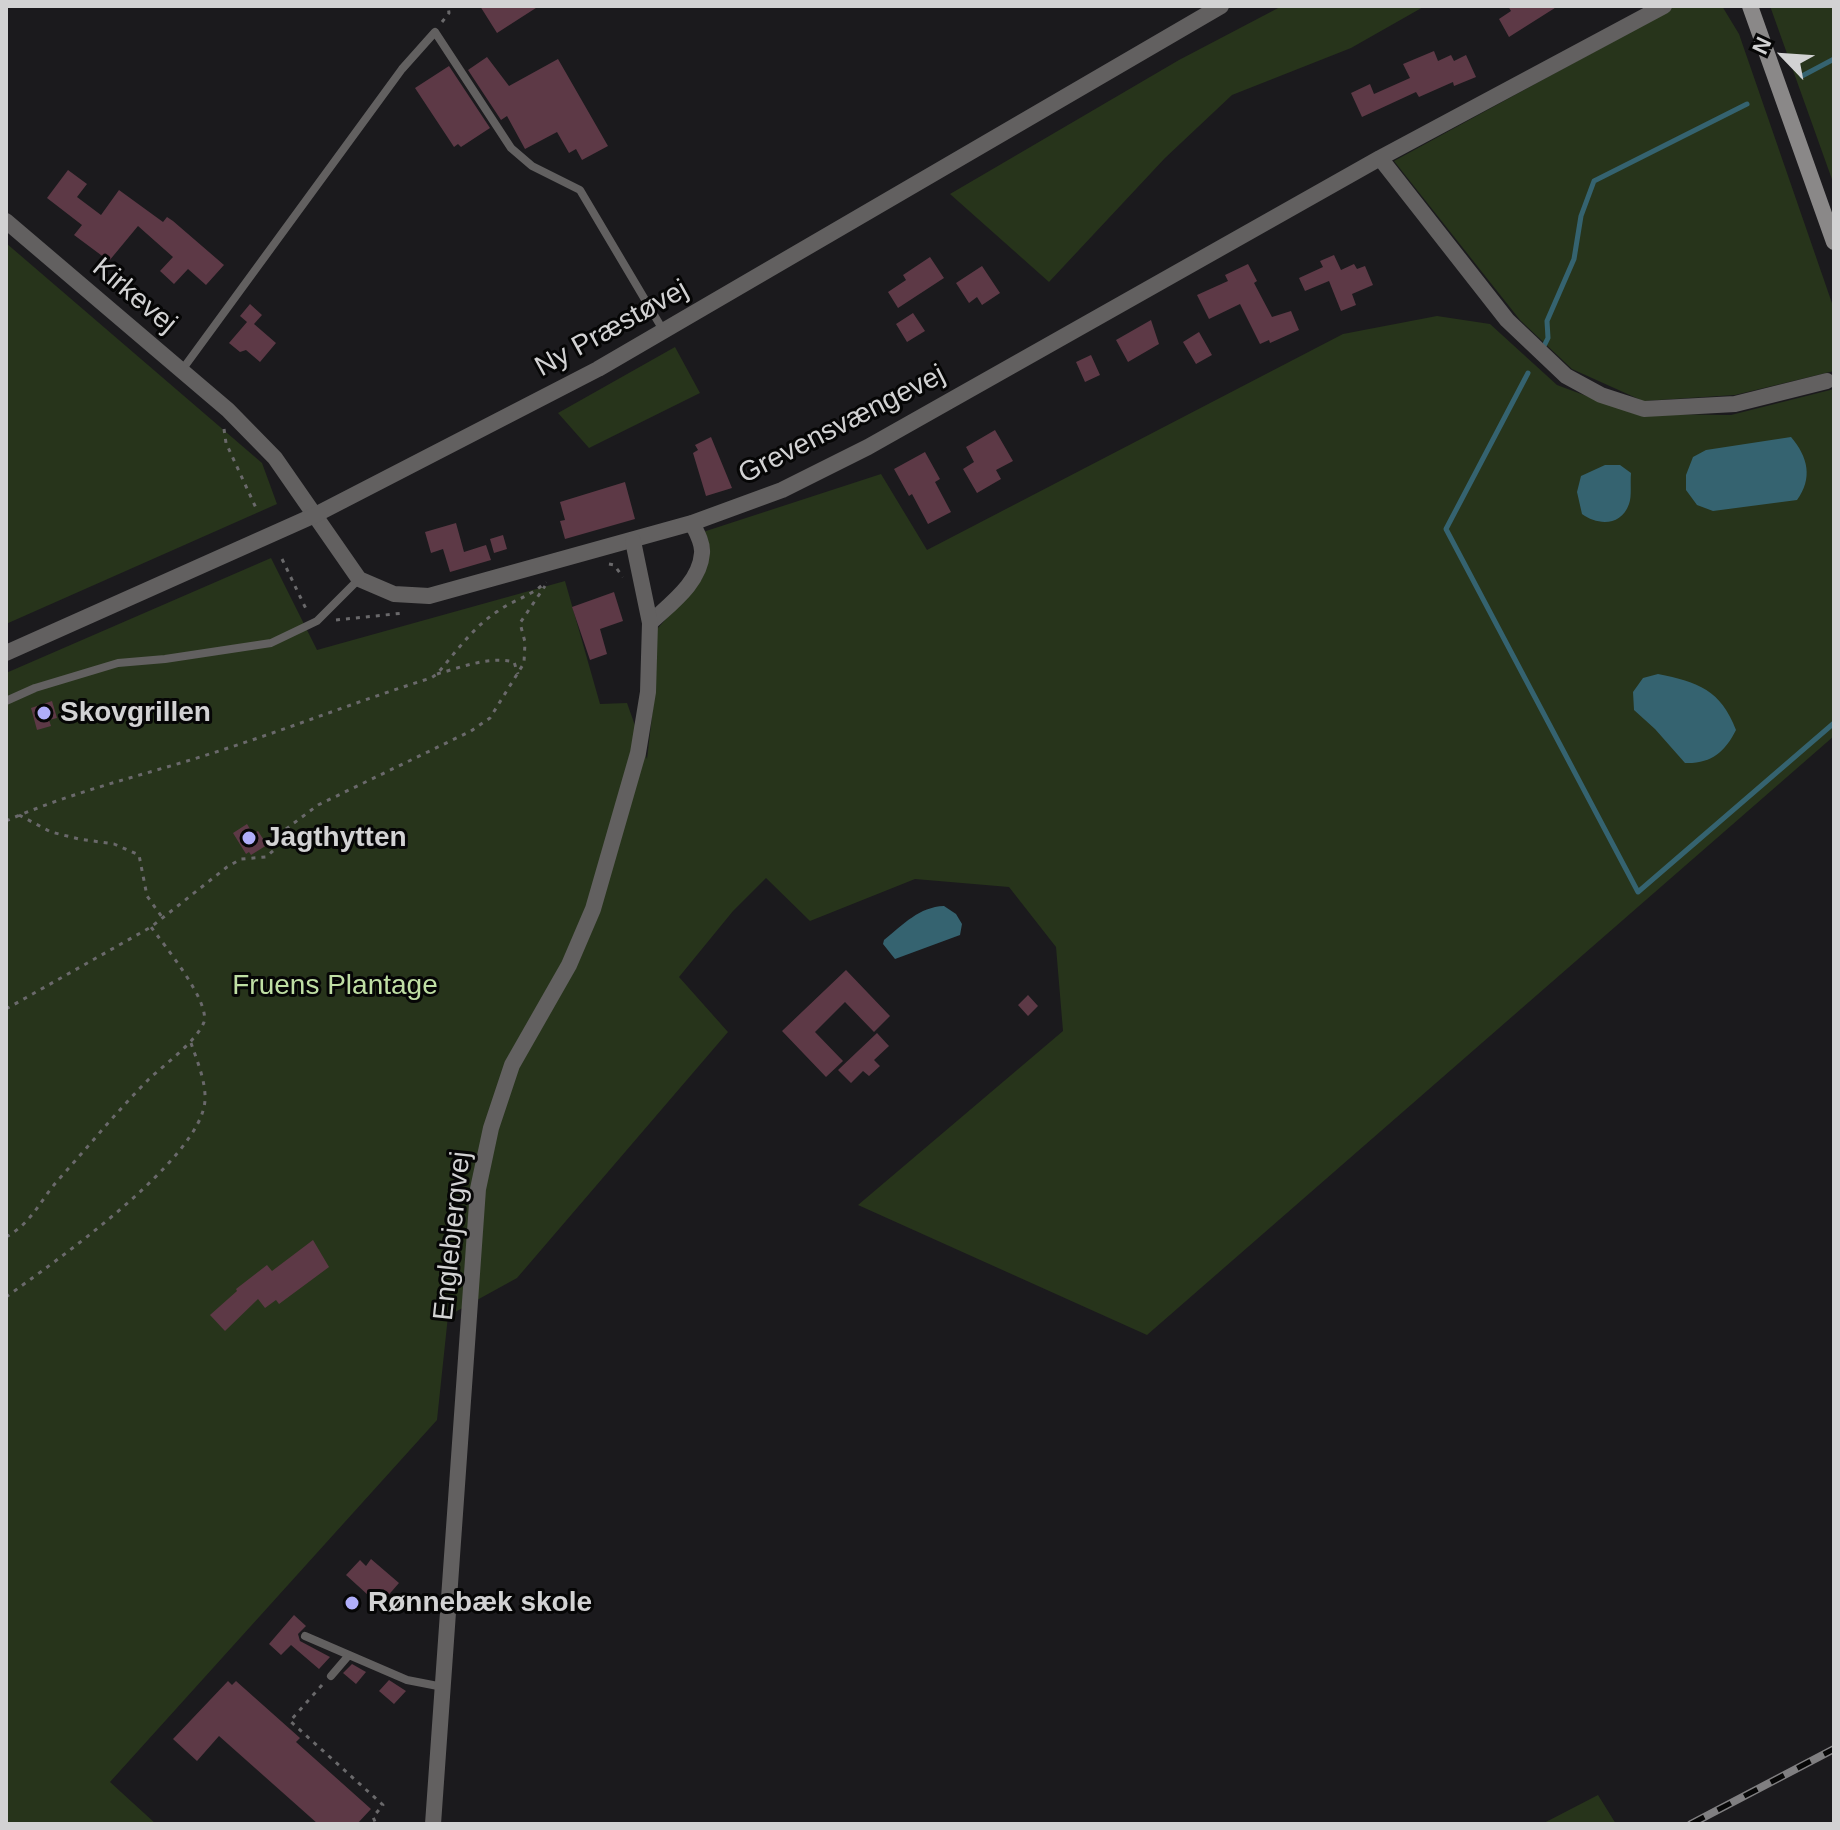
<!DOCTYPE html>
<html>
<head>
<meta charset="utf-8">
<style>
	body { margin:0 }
	#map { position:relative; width:1840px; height:1830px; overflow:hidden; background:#1b1a1d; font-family:Helvetica,sans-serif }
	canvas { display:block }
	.frame { position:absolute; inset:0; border:8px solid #d2d2d3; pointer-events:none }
	.north { position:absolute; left:1744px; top:16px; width:80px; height:80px; -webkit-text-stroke:6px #060606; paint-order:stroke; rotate:295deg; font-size:22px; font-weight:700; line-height:32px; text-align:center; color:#d2d2d3 }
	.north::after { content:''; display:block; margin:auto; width:28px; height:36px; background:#d2d2d3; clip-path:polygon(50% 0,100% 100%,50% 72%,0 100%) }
</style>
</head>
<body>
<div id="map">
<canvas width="1840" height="1830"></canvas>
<div class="frame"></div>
<div class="north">N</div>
</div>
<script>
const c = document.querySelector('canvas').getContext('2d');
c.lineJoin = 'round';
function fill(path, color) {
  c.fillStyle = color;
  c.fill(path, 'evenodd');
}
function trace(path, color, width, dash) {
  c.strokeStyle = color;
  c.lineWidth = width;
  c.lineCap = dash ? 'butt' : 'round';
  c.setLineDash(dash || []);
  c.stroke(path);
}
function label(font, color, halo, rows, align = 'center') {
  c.font = font + ' Helvetica,sans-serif';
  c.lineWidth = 6;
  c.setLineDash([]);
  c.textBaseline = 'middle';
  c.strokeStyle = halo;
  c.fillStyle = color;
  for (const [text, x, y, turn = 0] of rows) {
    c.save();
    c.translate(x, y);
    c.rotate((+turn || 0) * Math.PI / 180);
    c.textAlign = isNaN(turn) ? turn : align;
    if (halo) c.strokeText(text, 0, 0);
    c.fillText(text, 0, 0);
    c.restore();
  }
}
fill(new Path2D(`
	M1282,6H1425L1351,48L1232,95L1165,158L1049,282L950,194L1179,60Z
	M1669,6H1722L1739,34L1834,309V371L1735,395L1643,401L1572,369L1520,320L1394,161L1645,24Z
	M1770,6H1834V185Z
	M6,243L262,463L277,504L6,624Z
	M1437,316L1490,324L1557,385L1635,414L1731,415L1834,389V736L1147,1335L858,1205L1063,1031L1056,947L1009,887L915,879L810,921L766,878L733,911L679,977L728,1032L517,1278L448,1316L437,1420L110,1782L156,1824H6V673L271,558L317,650L565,581L600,704L627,703L647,759L654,699L657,629L702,579L703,532L881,474L927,550L1343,334Z
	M675,347L700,393L589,448L558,413Z
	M1598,1795L1616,1824H1542Z`), '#27341b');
fill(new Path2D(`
	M1791,437C1808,457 1813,478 1797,500L1713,511L1697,505L1686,490V475L1693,457L1706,450Z
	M1605,465H1620L1631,473C1630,483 1632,496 1629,504C1621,527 1597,525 1582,514L1577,492L1581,476Z
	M1658,674C1698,682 1721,690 1736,730C1725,752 1711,764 1685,763L1655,729L1634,710L1633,692L1643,678Z
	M944,906L956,914L962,924L960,935L895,959L883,944L884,940C904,924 919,907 944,906Z`), '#356370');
trace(new Path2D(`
	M1802,76L1834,59
	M1544,346L1548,338L1547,321L1574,259L1581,216L1594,181L1747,104
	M1528,373L1446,529L1638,892L1834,723`), '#356370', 5);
fill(new Path2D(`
	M480,6H539L497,33Z
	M1508,6H1558L1509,37L1499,19L1511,11Z
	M1434,51L1438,61L1451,55L1454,61L1466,55L1476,77L1454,86L1453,82L1419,97L1416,92L1362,117L1351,93L1370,84L1374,94L1410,78L1403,64Z
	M487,57L509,86L558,59L608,146L582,160L576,149L569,153L557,132L525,149L507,116L501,120L468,70Z
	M449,66L490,128L461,147L458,144L454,147L415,88Z
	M68,170L87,184L77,197L101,215L119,190L163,222L167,217L173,221L224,265L206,285L188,269L174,284L160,271L173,257L138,226L109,261L74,235L82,225L47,198Z
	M1334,255L1341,270L1354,264L1357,269L1365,266L1373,285L1352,294L1356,305L1341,311L1329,281L1305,291L1299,278L1323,267L1320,261Z
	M930,257L944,278L898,308L888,292L906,280L903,275Z
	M1248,264L1257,281L1254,283L1272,317L1291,311L1299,330L1270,343L1269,340L1260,344L1240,304L1209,319L1197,295L1228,281L1225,275Z
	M982,266L1000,293L982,305L977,297L969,303L956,283Z
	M250,304L262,315L254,324L276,343L260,362L246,350L240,352L229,343L247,322L240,316Z
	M913,313L925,331L907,342L896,324Z
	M1151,320L1159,344L1128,362L1116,340Z
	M1199,332L1212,355L1196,364L1183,342Z
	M1091,355L1100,375L1085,382L1076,362Z
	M995,430L1013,461L996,470L1001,479L977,493L963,469L974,462L966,447Z
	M711,437L732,488L706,496L693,453L698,450L695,445Z
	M925,452L940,479L935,482L951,512L928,524L912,494L909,496L894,469Z
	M625,482L635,519L565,539L560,521L565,520L560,502Z
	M456,523L464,552L486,545L491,560L450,572L443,549L431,553L425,532Z
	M503,535L507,549L494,553L490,539Z
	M614,592L623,621L600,629L607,654L590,660L572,607Z
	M52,701L57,718L49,720L51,726L37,730L31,708Z
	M247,824L253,834L258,831L267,845L251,855L249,852L246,854L233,833Z
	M846,970L890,1016L874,1032L845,1002L815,1032L843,1061L826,1077L782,1031Z
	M1028,995L1038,1006L1028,1016L1018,1005Z
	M877,1033L889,1046L874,1060L880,1066L869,1076L863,1071L851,1083L838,1070Z
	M313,1240L329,1267L279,1304L276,1300L265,1308L258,1299L225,1331L210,1315L237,1291L236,1289L267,1265L272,1271Z
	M371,1559L399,1583L385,1599L373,1589L368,1595L346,1575L360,1560L366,1566Z
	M294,1615L306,1626L298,1634L300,1641L330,1657L319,1669L291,1645L281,1655L269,1644Z
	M352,1664L366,1672L356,1684L343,1673Z
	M389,1680L406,1691L394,1704L379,1691Z
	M228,1681L232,1685L236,1681L300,1738L296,1742L371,1809L357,1824H318L219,1736L197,1761L173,1739Z`), '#5d3946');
trace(new Path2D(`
	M442,22L449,13L448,6
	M224,429L226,443L256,508
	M282,559L308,613
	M609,564L614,565L623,577
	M336,620L404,613
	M437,674C462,667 489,656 514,662L518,674
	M19,815L51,832L79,839L114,844L139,855L147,896L162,917
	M6,821C78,789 154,773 228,748C296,726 363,699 431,678L437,674C456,652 473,627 498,611C515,599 528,598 546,582
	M6,1009L151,927L227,867L241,859L266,857L275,849L282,832L318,805L471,731L490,718L524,663L525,642L520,623L545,586
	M6,1237C33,1222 40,1200 59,1179C89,1146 117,1111 149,1079C164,1065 197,1041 204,1022C210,1001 164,945 151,927
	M6,1297C53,1263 202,1159 205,1100C206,1081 196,1058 190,1040
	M322,1685L290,1721L383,1805L373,1817L376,1824`), '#6a696b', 3, [4, 6]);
trace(new Path2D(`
	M182,370L402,69L435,32L511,148L532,166L580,190L663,330
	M6,701L35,688L118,663L165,659L271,643L317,621L359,579
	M305,1636L407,1680L443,1687
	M331,1676L349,1655`), '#626060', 8);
trace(new Path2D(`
	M1380,158L1507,320L1566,376L1601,395L1644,409L1735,404L1827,381
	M6,221L228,410L275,458L359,579L394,594L429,596L692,523L782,490L868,447L1380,158L1664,6
	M650,623C670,604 700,583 702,553C703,543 696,531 692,523`), '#626060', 16);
trace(new Path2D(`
	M6,653L315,515L598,369L1221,6
	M433,1824L478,1189L491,1128L512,1065L569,965L593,909L638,753L648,692L650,623L633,541`), '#626060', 16);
trace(new Path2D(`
	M1750,6L1834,242`), '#8a8888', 16);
const rail = new Path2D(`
	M1691,1824L1834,1749`);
trace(rail, '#807f81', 8);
trace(rail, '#060606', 5, [15]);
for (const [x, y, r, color] of [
	[44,713,8,"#b0aefa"],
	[249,838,8,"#b0aefa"],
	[352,1603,8,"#b0aefa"]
]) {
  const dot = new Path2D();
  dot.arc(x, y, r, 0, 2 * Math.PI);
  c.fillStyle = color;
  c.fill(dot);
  trace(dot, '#060606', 3);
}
label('28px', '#d2d2d3', '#060606', [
	["Kirkevej",134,296,40],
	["Ny Præstøvej",612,329,-29],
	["Grevensvængevej",842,425,-27],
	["Englebjergvej",453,1236,-84]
]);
label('bold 28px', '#d2d2d3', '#060606', [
	["Skovgrillen",60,713],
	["Jagthytten",265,838],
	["Rønnebæk skole",368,1603]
], 'left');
label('28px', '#bfdfa4', '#060606', [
	["Fruens Plantage",335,986]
]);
</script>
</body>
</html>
